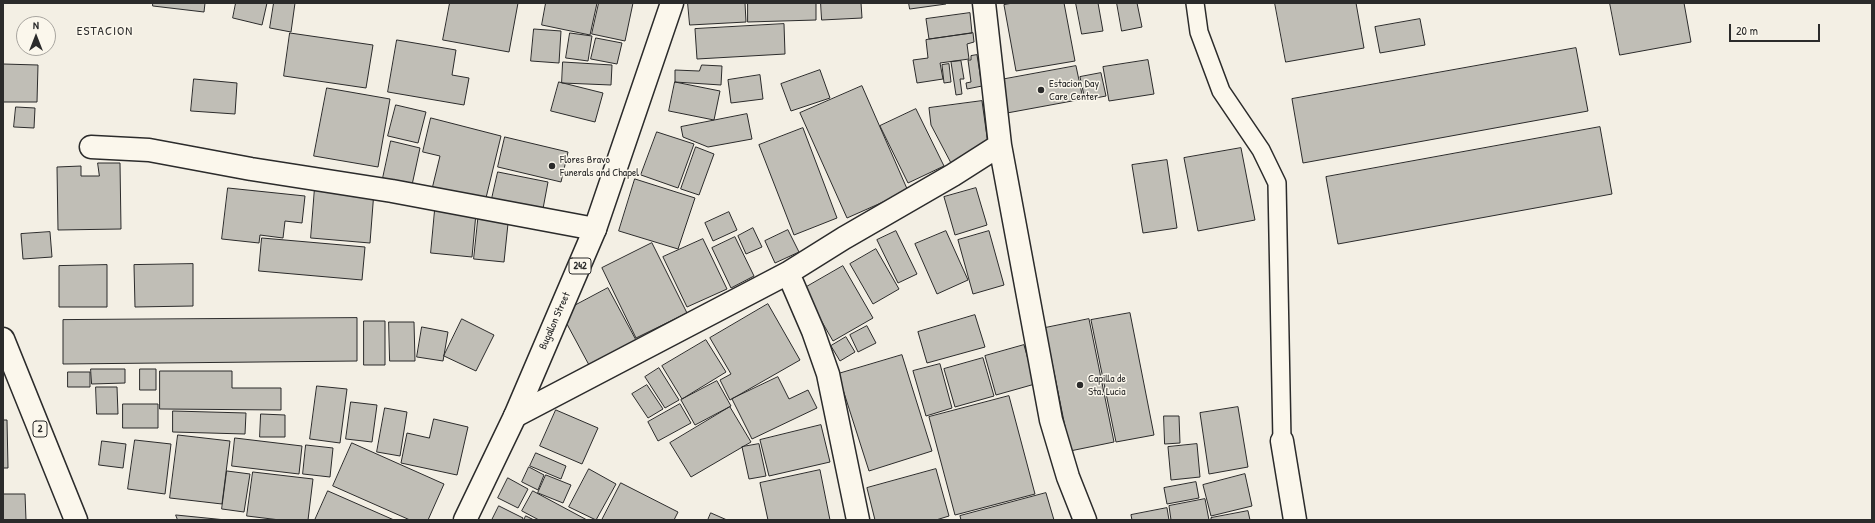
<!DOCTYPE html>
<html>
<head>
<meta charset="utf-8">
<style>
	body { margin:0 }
	#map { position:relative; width:1875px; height:523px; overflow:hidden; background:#f3efe4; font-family:"Patrick Hand",sans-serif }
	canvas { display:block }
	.frame { position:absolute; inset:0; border:4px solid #2b2b2b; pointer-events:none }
	.north { position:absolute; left:16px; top:16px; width:40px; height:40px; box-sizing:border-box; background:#fbf7ec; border:1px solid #a8a59f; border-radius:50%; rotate:0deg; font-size:11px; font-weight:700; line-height:16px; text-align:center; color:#2b2b2b }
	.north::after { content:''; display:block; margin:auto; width:14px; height:18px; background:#2b2b2b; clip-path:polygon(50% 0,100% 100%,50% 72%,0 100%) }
	.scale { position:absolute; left:1729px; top:24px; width:91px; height:18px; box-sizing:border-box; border:2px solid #2b2b2b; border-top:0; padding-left:5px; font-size:12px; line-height:14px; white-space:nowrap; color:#2b2b2b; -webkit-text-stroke:3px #fbf7ec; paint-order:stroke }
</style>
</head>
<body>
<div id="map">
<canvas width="1875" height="523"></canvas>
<div class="frame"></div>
<div class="north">N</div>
<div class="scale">20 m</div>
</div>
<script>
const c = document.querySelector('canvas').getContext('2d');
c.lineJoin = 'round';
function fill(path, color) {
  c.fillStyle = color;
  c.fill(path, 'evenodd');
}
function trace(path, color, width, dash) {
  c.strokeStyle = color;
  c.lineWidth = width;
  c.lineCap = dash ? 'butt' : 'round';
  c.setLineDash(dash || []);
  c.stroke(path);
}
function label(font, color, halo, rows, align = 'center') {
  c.font = font + ' "Patrick Hand",sans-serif';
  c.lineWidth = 3;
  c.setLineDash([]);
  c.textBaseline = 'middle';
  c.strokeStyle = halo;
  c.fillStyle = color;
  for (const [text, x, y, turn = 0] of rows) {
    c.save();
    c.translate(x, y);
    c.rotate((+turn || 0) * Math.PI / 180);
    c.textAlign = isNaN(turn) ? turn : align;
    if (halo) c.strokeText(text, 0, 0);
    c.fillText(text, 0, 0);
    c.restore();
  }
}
const building = new Path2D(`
	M153,3H205L204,12L153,6Z
	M236,3H267L262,25L233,18Z
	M274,3H295L291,32L270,28Z
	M450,3H518L509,52L443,40Z
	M546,3H597L590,35L542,25Z
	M599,3H633L625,41L592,34Z
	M688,3H745L746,22L690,25Z
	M748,3H816V20L748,22Z
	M821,3H861L862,18L822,20Z
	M909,3H945L946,4L910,9Z
	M1013,3H1064L1075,61L1016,71L1004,5Z
	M1076,3H1098L1103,31L1082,34Z
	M1117,3H1137L1142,27L1122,31Z
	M1275,3H1356L1364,48L1286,62Z
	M1610,3H1684L1691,42L1620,55Z
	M970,13L972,33L929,39L926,19Z
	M1420,19L1425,45L1380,53L1375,27Z
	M784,24L785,54L697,59L695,29Z
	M534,29L561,31L559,63L531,61Z
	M290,33L373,45L366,88L284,76Z
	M570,33L592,36L588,61L566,58Z
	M973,33L974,42L967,44L969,59L940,63L943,79L917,83L913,60L928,58L926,40Z
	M596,38L622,43L617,64L591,59Z
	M397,40L456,50L452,75L469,78L464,105L388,92Z
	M1576,48L1588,111L1303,163L1292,99Z
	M977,55L982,86L967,89L966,83L971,82L968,60H971V56Z
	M1148,60L1154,94L1109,101L1103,67Z
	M961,61L964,79H960L962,94L956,95L951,62Z
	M563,62L612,65L611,85L562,83Z
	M3,64L38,65L37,102H3Z
	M949,64L951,82L944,83L942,65Z
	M702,65L722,66L721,85L675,82V70L699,71Z
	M1076,66L1083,99L1007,113L1000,80Z
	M820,70L830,98L791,111L781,84Z
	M1101,73L1106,96L1085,100L1080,77Z
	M760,75L763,99L731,103L728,80Z
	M194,79L237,83L235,114L191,111Z
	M559,82L603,93L595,122L551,111Z
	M675,82L720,91L714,120L669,111Z
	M862,86L908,191L847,218L800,113Z
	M327,88L390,99L378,167L314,156Z
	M982,101L988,144L951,163L931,125L929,108Z
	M396,105L426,112L418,143L388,136Z
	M16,107L35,108L34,128L14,127Z
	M916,109L944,166L908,183L880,126Z
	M747,114L752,139L708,147L683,137L681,127Z
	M431,118L501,136L485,202L432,189L440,156L423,152Z
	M1600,127L1612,194L1338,244L1326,177Z
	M803,128L837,218L794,235L759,145Z
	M657,132L694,144L678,188L641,175Z
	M505,137L568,152L561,182L498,167Z
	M391,141L420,148L412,185L383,178Z
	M696,147L714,154L699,195L681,189Z
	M1241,148L1255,220L1198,231L1184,158Z
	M1167,160L1177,228L1143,233L1132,165Z
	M98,163H120L121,229L58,230L57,167L81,166V176H99Z
	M498,172L548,182L542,214L491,203Z
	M635,179L695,198L678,249L619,231Z
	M315,187L374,191L370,243L311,238Z
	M228,188L305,196L302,223L285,221L283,238L260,235L259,243L222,239Z
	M976,188L987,225L955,235L944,197Z
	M435,210L476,213L472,257L431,253Z
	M479,211L509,214L504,262L474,259Z
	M729,212L737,230L713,241L705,223Z
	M753,228L762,247L746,254L738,236Z
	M788,230L799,252L775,263L765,241Z
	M896,231L917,274L898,283L877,240Z
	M946,231L968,280L937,294L915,244Z
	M989,231L1004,285L973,294L958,240Z
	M50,232L52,257L23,259L21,234Z
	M735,237L754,276L731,288L712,248Z
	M262,238L365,247L362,280L259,271Z
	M703,239L727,289L687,307L663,257Z
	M652,243L687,313L636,338L602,268Z
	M876,249L899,289L873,304L850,264Z
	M193,264V306L135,307L134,265Z
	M107,265V307H59V266Z
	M843,266L873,318L833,341L803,289Z
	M608,288L636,340L589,365L561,313Z
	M768,304L800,360L730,400L720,380L731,374L710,338Z
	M1130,313L1154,435L1116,442L1091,320Z
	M975,315L985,347L927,363L918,332Z
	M357,318V361L63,364V320Z
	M462,319L494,335L476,371L444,356Z
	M1089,319L1114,442L1070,451L1045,328Z
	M364,321H385V365H364Z
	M389,322H414L415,361H390Z
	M867,326L876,343L858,352L850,335Z
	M422,327L448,332L443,361L417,357Z
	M846,337L855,352L840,361L831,346Z
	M706,340L726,372L682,399L662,366Z
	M1024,345L1035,384L996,395L985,356Z
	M902,355L932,451L869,471L838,374Z
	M983,358L994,396L955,407L944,369Z
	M940,364L952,408L926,416L913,371Z
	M659,368L679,400L665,408L645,377Z
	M91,369H125V383L92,384Z
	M140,369H156V390H140Z
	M160,371H232V388H281V410L160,409Z
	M68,372H90V387H68Z
	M778,377L789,399L808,390L817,408L752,439L732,399Z
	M717,381L731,406L695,425L681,400Z
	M647,385L663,409L648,418L632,394Z
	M317,386L347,389L340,443L310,439Z
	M96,387H117L118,414H97Z
	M1009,396L1035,494L955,515L929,417Z
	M351,402L377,405L372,442L346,439Z
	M123,404H158V428H123Z
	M680,404L691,423L658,441L648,422Z
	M730,407L751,442L691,477L670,443Z
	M1238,407L1248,467L1209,474L1200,413Z
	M385,408L407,412L400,456L377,452Z
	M556,410L598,428L582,464L540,446Z
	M173,411L246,413L245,434L173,432Z
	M261,414L285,415V437H260Z
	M1164,416H1179L1180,443L1165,444Z
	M434,419L468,427L457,475L401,463L407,433L429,438Z
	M3,420H7L8,468H3Z
	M821,425L830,462L769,476L760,440Z
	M178,435L230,441L222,504L170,498Z
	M235,438L302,446L299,474L232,466Z
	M135,440L171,444L165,494L128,489Z
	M102,441L126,444L123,468L99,465Z
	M352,443L444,484L428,520H410L333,486Z
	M759,444L766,476L749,479L742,447Z
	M1197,444L1200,477L1171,480L1168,447Z
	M306,445L333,448L330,477L303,474Z
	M536,453L566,466L561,479L530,466Z
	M529,467L544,475L538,490L522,482Z
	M589,469L616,484L596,520L569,507Z
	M936,469L949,516L936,520H875L867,488Z
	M820,470L830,520H768L760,483Z
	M227,471L250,474L244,512L222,509Z
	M253,472L313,479L308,520H280L247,516Z
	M1245,474L1252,506L1211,516L1203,485Z
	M546,475L571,485L563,503L538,493Z
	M508,478L528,489L518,508L498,498Z
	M1196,482L1199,498L1167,504L1164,488Z
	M621,483L678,512L674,520H602Z
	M328,491L394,520H315Z
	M533,491L587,520H539L522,511Z
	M1046,493L1054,520H961L960,516Z
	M3,494H25L26,520H3Z
	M1205,499L1209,520H1171L1169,506Z
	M499,506L523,518L522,520H492Z
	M1167,508L1169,520H1132L1131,515Z
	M1248,511L1250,520H1211V518Z
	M711,513L727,520H708Z
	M176,515L226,520H178Z
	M526,516L534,520H524Z`);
fill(building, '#c0beb6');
trace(building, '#2b2b2b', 1);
const lane = new Path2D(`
	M1195,3L1199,32L1221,91L1261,150L1277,183L1282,441`);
const street = new Path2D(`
	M984,3L1000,145L1051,420L1068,477L1085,520
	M91,147L149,150L251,169L392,191L595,229
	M788,273L813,331L828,374L858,520
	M515,416L788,273L844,238L953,175L1000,145
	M1282,441L1295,520`);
const primary = new Path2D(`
	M465,520L515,416L595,229L672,3`);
const highway = new Path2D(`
	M3,339L76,520`);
trace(lane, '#2b2b2b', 20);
trace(street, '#2b2b2b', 25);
trace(primary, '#2b2b2b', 25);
trace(highway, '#2b2b2b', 25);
trace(lane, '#fbf7ec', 17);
trace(street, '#fbf7ec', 22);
trace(primary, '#fbf7ec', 22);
trace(highway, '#fbf7ec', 22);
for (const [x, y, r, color] of [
	[1041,90,4,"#2b2b2b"],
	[552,166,4,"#2b2b2b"],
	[1080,385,4,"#2b2b2b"]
]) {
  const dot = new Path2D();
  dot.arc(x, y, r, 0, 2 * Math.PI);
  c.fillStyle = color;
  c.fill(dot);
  trace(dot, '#fbf7ec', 1.5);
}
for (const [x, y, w] of [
	[580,266,22],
	[40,429,14]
]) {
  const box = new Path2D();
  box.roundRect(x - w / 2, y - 8, w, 16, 3);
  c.fillStyle = '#fbf7ec';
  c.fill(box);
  trace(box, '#2b2b2b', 1);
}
label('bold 10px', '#2b2b2b', null, [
	["242",580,266],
	["2",40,429]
]);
label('11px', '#2b2b2b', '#fbf7ec', [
	["Estacion Day",1049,84],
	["Care Center",1049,97],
	["Flores Bravo",560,160],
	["Funerals and Chapel",560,173],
	["Capilla de",1088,379],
	["Sta. Lucia",1088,392]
], 'left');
label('11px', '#2b2b2b', '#fbf7ec', [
	["Bugallon Street",555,321,-66]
]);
c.letterSpacing = '1px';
label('13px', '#2b2b2b', '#fbf7ec', [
	["ESTACION",105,32]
]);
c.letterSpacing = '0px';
</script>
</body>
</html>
